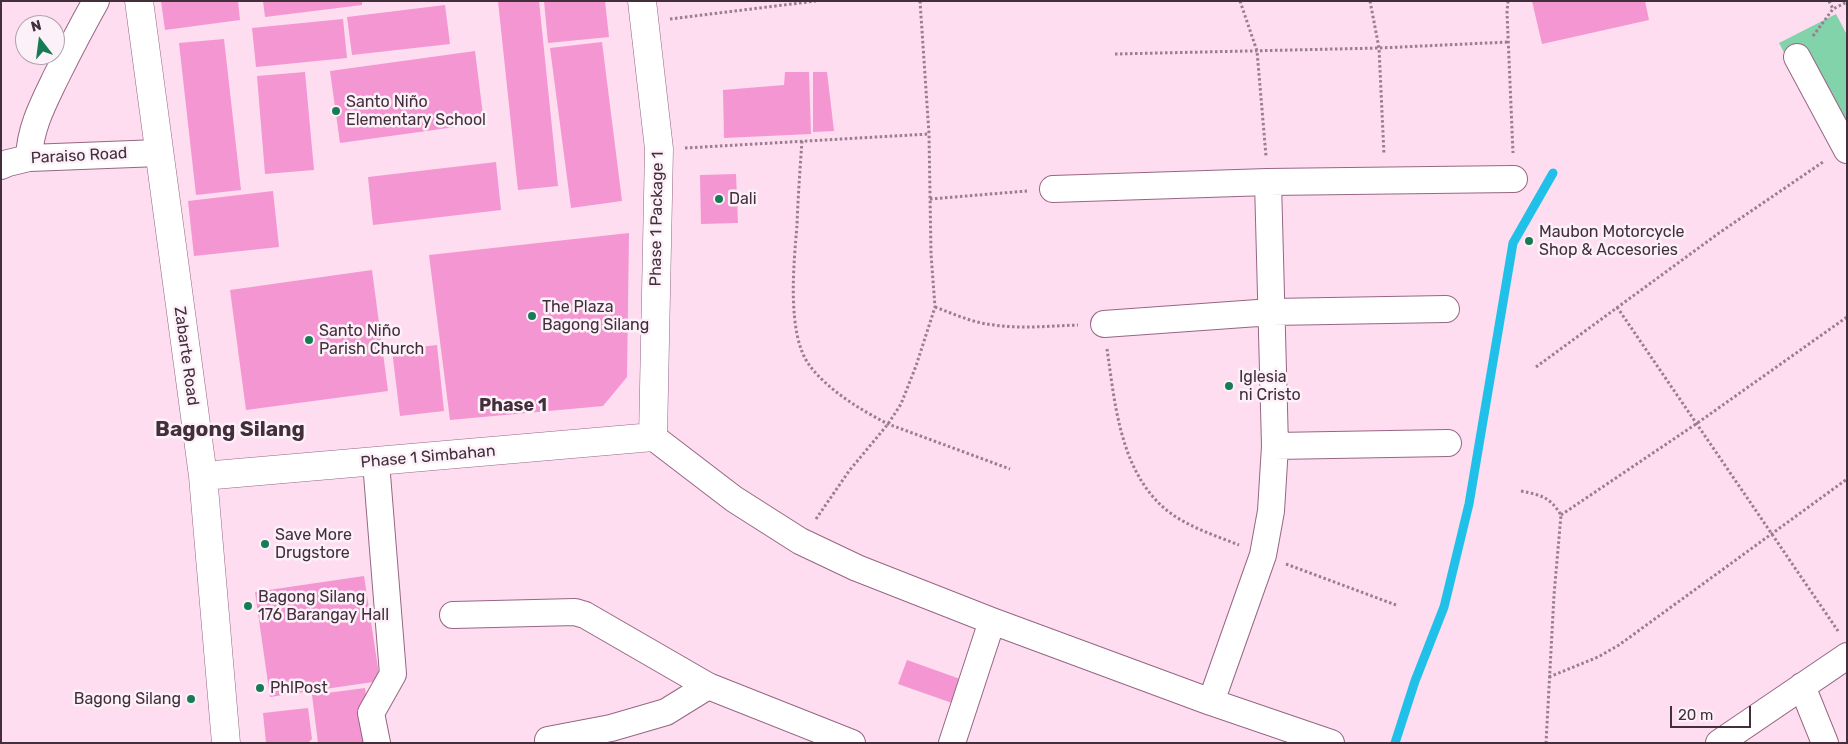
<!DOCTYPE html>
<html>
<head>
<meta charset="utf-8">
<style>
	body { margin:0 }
	#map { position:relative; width:1848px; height:744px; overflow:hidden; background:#feddf0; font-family:Rubik,sans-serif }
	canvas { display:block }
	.frame { position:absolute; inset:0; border:2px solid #432e3b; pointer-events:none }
	.north { position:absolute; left:15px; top:15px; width:50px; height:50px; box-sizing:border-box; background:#fcf1f8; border:1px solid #b2a3ac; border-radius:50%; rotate:345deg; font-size:14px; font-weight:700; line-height:20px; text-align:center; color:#432e3b }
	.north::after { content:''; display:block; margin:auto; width:18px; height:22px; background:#177c55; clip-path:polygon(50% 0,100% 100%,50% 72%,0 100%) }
	.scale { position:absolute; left:1670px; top:706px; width:81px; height:22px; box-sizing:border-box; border:2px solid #432e3b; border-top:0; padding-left:6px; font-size:15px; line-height:18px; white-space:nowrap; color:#432e3b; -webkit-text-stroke:4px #fcf1f8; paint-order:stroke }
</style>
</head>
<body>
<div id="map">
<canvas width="1848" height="744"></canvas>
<div class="frame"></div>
<div class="north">N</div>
<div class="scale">20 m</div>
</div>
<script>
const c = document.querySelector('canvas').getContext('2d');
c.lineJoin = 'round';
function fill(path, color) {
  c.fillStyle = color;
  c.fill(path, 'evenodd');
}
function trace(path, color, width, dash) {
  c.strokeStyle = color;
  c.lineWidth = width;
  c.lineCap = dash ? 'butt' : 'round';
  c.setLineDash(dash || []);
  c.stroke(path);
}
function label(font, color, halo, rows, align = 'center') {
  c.font = font + ' Rubik,sans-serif';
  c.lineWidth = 5;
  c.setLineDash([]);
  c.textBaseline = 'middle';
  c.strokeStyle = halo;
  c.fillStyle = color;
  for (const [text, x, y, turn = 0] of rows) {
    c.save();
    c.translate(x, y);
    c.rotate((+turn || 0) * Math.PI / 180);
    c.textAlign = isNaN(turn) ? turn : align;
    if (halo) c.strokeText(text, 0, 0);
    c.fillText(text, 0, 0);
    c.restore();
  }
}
fill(new Path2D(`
	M1836,14L1847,35V135L1831,143L1779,43Z`), '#82d2aa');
trace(new Path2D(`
	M1395,743L1415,681L1444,607L1469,504L1513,243L1553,173`), '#21c0e9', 9);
fill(new Path2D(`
	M161,1H238L240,20L165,30Z
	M263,1H362V5L265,17Z
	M498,1H539L558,186L518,190Z
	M544,1H605L609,37L548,43Z
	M1532,1H1645L1649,20L1542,44Z
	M445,5L450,44L352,55L347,17Z
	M343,19L347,58L256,67L252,28Z
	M224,39L241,190L196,195L179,43Z
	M602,42L622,201L571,208L550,48Z
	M475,51L484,123L340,143L330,71Z
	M305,72L314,170L265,174L257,76Z
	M785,72H809L811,134L724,138L723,90L784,85Z
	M813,72H827L834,131L813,132Z
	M496,162L501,210L373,225L368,177Z
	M736,174L738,223L701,224L700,175Z
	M273,191L279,247L194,256L188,201Z
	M629,233L627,377L603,406L450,420L429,255Z
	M372,270L388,391L246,410L230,290Z
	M437,345L444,411L400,416L392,350Z
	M364,576L380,681L270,697L255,592Z
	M907,660L963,680L955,704L898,684Z
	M365,688L372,742L318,743L312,695Z
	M308,708L312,739L308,743H266L263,713Z`), '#f396d2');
const minor = new Path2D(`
	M1797,57L1847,150
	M29,158C30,128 43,104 56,77C69,51 82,26 96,1
	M1,166L8,163L29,158L159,153
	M1053,189L1268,182L1514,179
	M1104,324L1272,312L1446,309
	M653,437L734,499L800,541L857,568L992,621L1211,702L1331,743
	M1275,446L1448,443
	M376,462L393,674L371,713L377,743
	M453,615L575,612L585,615L708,686L852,743
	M1802,686L1825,743
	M1211,702L1263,555L1271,511L1275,446L1268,182
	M548,740L611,728L666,712L708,686
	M952,743L992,621
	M1719,743L1847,656`);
const major = new Path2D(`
	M139,1L203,476L226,743
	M203,476L653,437L659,149L642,1`);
trace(minor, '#966684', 28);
trace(major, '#966684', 29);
trace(new Path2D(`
	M1240,1L1257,51L1266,156
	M1370,1L1379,48L1384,155
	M1508,1L1507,12L1513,153
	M1829,1L1833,9
	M670,19L816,1
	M1813,36L1833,9L1847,2
	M1115,54L1379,48L1509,42
	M802,141C800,169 798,197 797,225C794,262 786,335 810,366C829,391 861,410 888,424L1010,469
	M685,148L929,134
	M930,199L1027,191
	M935,307C954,314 973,323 994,325C1022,329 1050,326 1078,325
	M1617,307L1838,631
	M1107,349C1115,404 1120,469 1164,508C1185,526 1214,535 1239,545
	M1536,367L1719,233L1823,162
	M1521,491C1541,495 1550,497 1561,515L1554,595L1546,743
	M1561,515L1696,424L1847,317
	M816,519L849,471L888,424L901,404L916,366L935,307L931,254L929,134L920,1
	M1286,564L1396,605
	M1549,677L1598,657L1619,645L1847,479`), '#987e8e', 3, [2.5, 2.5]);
trace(minor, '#fff', 26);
trace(major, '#fff', 28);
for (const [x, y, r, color] of [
	[336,111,5,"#177c55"],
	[719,199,5,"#177c55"],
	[1529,241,5,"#177c55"],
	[532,316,5,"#177c55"],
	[309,340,5,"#177c55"],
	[1229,386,5,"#177c55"],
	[265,544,5,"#177c55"],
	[248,606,5,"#177c55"],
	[260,688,5,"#177c55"],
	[191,699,5,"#177c55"]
]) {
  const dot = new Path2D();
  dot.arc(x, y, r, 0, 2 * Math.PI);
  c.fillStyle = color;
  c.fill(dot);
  trace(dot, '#fcf1f8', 2);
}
label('16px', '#432e3b', '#fcf1f8', [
	["Santo Niño",346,102],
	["Elementary School",346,120],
	["Dali",729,199],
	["Maubon Motorcycle",1539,232],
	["Shop & Accesories",1539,250],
	["The Plaza",542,307],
	["Bagong Silang",542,325],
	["Santo Niño",319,331],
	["Parish Church",319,349],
	["Iglesia",1239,377],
	["ni Cristo",1239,395],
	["Save More",275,535],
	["Drugstore",275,553],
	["Bagong Silang",258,597],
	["176 Barangay Hall",258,615],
	["PhlPost",270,688],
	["Bagong Silang",181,699,"right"]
], 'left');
label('16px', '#432e3b', '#fcf1f8', [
	["Paraiso Road",79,156,-3],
	["Phase 1 Package 1",657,219,-89],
	["Zabarte Road",186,356,82],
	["Phase 1 Simbahan",428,457,-5]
]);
label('bold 18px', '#432e3b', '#fcf1f8', [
	["Phase 1",513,406]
]);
label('bold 21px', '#432e3b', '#fcf1f8', [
	["Bagong Silang",230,430]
]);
</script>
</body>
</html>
